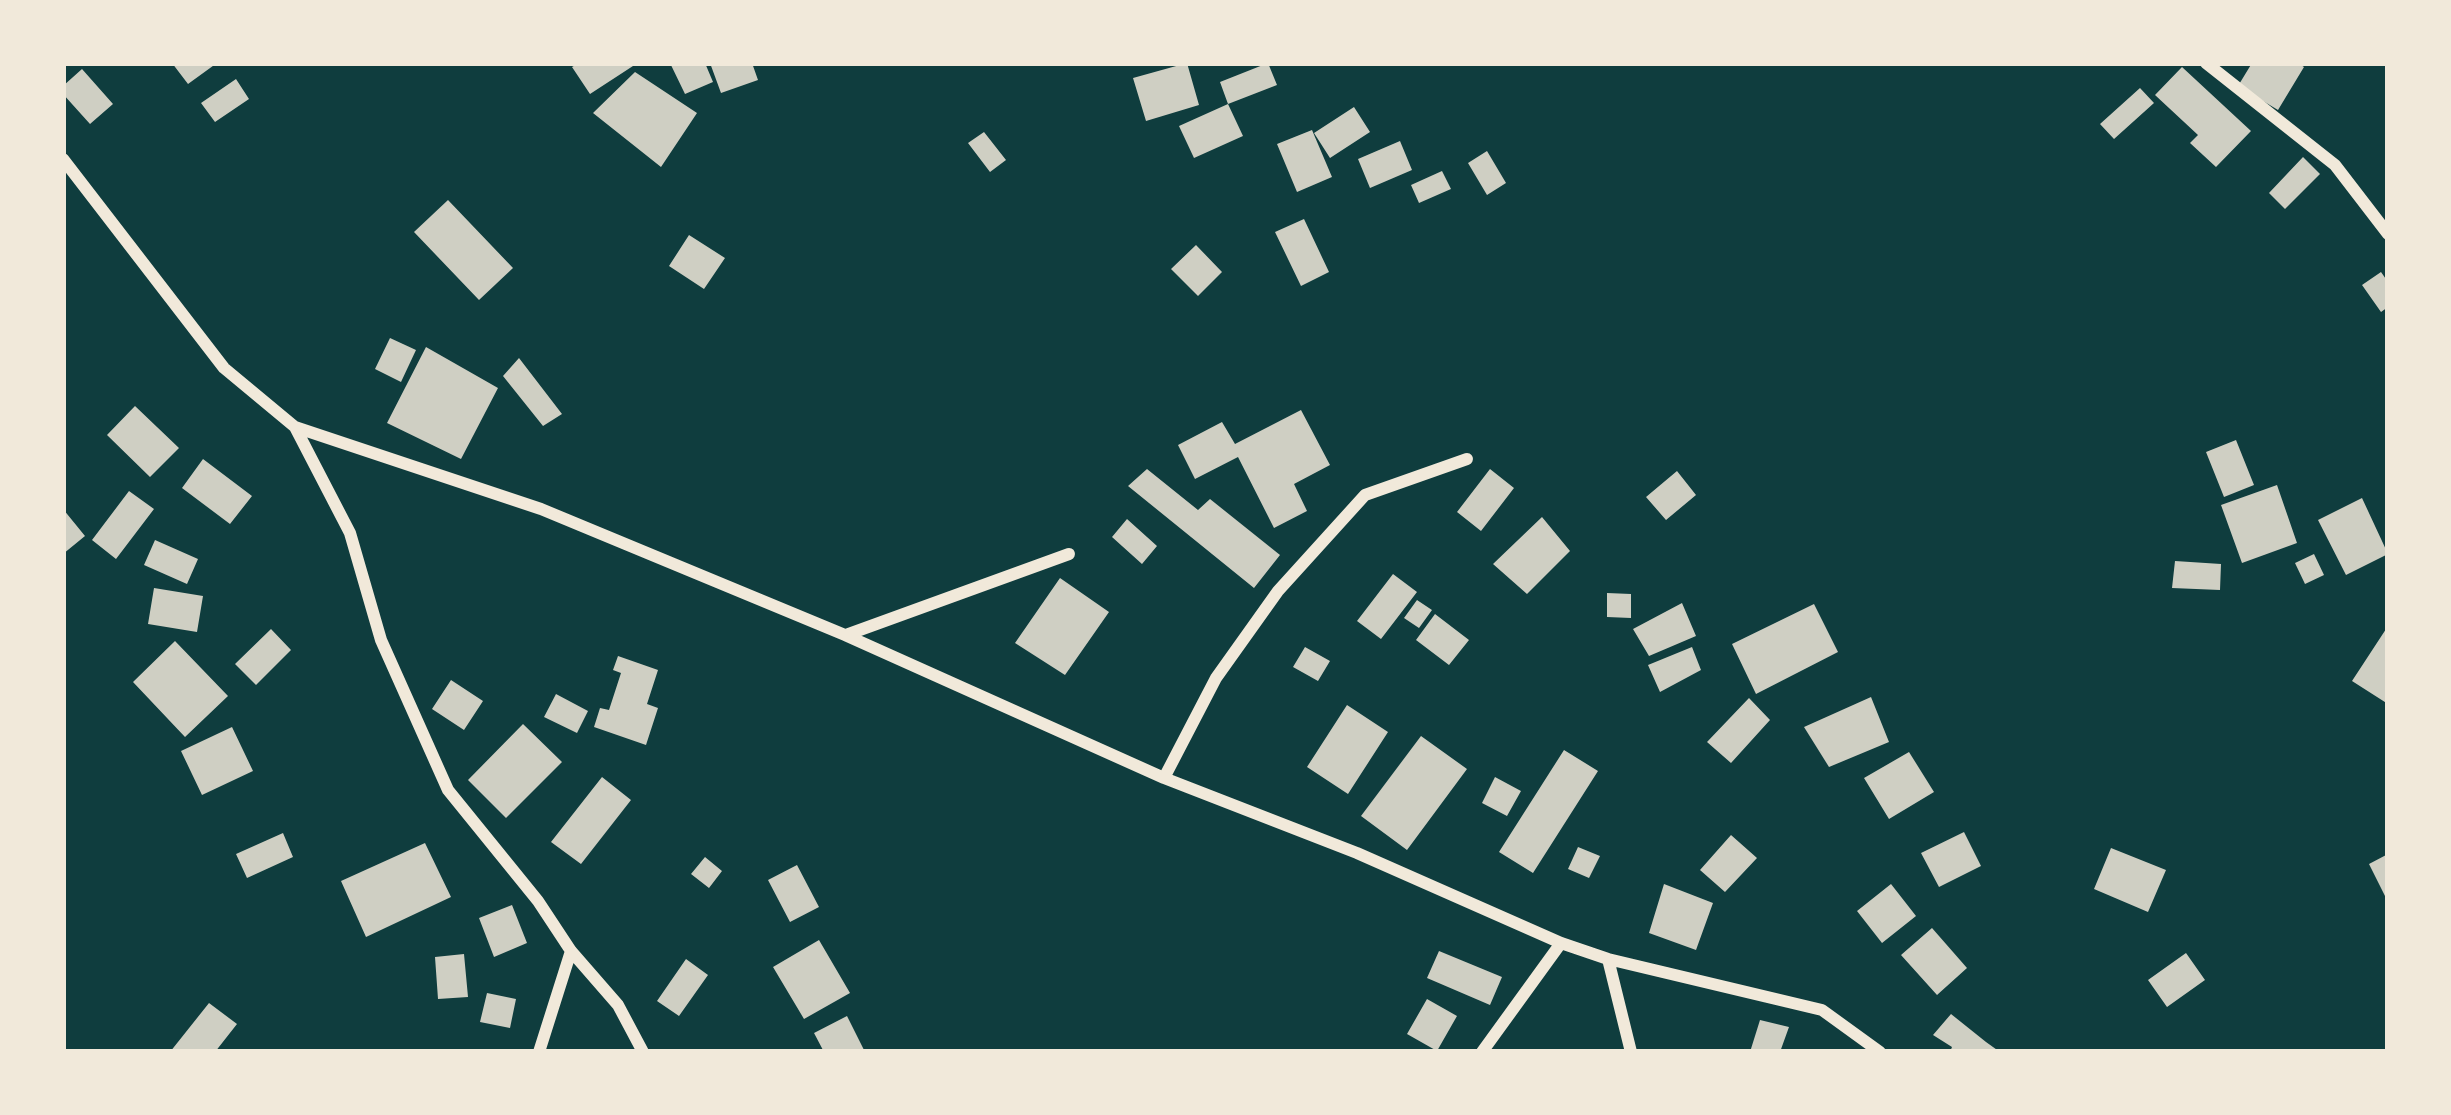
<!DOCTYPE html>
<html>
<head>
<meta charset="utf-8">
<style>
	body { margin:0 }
	#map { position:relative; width:2451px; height:1115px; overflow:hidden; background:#0f3d3e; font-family:"Golos Text",sans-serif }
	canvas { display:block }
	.frame { position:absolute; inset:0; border:66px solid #f1e9da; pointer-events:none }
</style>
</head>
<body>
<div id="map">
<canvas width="2451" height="1115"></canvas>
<div class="frame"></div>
</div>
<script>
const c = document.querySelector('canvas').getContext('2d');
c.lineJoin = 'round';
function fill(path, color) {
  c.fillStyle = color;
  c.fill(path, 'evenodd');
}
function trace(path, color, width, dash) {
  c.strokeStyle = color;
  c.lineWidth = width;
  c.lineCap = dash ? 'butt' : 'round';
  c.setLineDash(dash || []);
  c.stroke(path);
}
fill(new Path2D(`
	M172,63H217L188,84Z
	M579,63H631L633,66L590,94L572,67Z
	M670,63H705L713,82L685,94Z
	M710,63H752L758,80L721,93Z
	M1187,63L1199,105L1146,121L1133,78Z
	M1268,63L1277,85L1228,104L1220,82Z
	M2252,63H2298L2304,67L2278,110L2238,86Z
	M2182,67L2251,131L2216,167L2190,143L2198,135L2155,95Z
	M82,69L113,104L90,124L63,94V86Z
	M635,72L697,113L661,167L593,113Z
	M236,79L249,99L215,122L201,103Z
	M2140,88L2154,103L2114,139L2100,124Z
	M1228,104L1243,136L1194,158L1179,126Z
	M1354,107L1370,132L1330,158L1314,133Z
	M1312,130L1332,177L1297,192L1277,144Z
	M984,132L1006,160L990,172L968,143Z
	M1400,141L1412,170L1370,188L1358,159Z
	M1487,151L1506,183L1487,195L1468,163Z
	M2303,157L2320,174L2285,209L2269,193Z
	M1442,171L1451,189L1419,203L1411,185Z
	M448,200L513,268L479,300L414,232Z
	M1304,219L1329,272L1301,286L1275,232Z
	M689,235L725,258L704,289L669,266Z
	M1196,245L1222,272L1198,296L1171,269Z
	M2381,272L2388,282V307L2381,312L2362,285Z
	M390,338L416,350L401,382L375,369Z
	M426,347L498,388L461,459L387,423Z
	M519,358L562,414L543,426L503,376Z
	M135,406L179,448L150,477L107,435Z
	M1301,410L1330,465L1294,484L1307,511L1274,528L1238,457L1195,479L1178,445L1222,422L1235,444Z
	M2236,440L2254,485L2224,497L2206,452Z
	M203,459L252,496L230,524L182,488Z
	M1147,469L1198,510L1210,499L1280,555L1254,588L1128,486Z
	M1490,469L1514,488L1481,531L1457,512Z
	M1677,471L1696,495L1666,520L1646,497Z
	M2277,485L2297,543L2242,563L2221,505Z
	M129,491L154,509L116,559L92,540Z
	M2362,498L2388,554L2346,575L2318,520Z
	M63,509L85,536L63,554Z
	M1542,517L1570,551L1527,594L1493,564Z
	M1127,519L1157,546L1142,564L1112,537Z
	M155,540L198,559L187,584L144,565Z
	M2314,554L2324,575L2305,584L2295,563Z
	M2175,561L2221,564L2220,590L2172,588Z
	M1393,574L1417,592L1381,639L1357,621Z
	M1060,578L1109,612L1065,675L1015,643Z
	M154,588L203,596L197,632L148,624Z
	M1607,593L1631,594V618L1607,617Z
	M1417,600L1432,610L1419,628L1404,618Z
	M1682,603L1696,636L1649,656L1633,629Z
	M1814,604L1838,652L1756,694L1732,644Z
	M1435,614L1469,640L1449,665L1416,640Z
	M2388,626V704L2352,681Z
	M271,629L291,650L256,685L235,664Z
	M175,641L228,696L185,737L133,682Z
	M1305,647L1330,661L1318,681L1293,667Z
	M1692,647L1701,670L1660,692L1648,665Z
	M618,656L658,670L647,704L658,708L646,745L594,727L600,708L609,710L621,673L613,670Z
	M451,680L483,701L464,730L432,709Z
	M556,694L588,711L577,733L544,717Z
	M1871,697L1889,742L1829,767L1804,727Z
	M1749,698L1770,720L1731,763L1707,742Z
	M1347,705L1388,732L1348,794L1307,767Z
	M523,724L562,762L506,818L468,780Z
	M232,727L253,771L202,795L181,751Z
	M1421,736L1467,769L1407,850L1361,816Z
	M1564,750L1598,771L1533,873L1499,852Z
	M1909,752L1934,792L1889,819L1864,778Z
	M602,777L631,800L581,864L551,842Z
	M1495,777L1521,791L1507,816L1482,803Z
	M1964,832L1981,866L1939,887L1921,853Z
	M283,833L293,857L247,878L236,854Z
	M1731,835L1757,858L1725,892L1700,870Z
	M425,843L451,897L366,937L341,881Z
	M1578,847L1600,856L1589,878L1568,869Z
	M2111,848L2166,870L2148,912L2094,889Z
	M2388,854V902L2369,864Z
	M705,857L722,871L709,888L691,874Z
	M797,865L819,907L790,922L768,880Z
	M1664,884L1713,903L1696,950L1649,933Z
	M1891,884L1916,916L1882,943L1857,911Z
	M512,905L527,943L494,957L479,918Z
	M1932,928L1967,968L1937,995L1901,955Z
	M819,940L850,993L804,1019L773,967Z
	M1439,951L1502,977L1490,1005L1427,978Z
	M2186,953L2205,980L2167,1007L2148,980Z
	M464,954L468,997L438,999L435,957Z
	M686,959L708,975L679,1016L657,1001Z
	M487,993L516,999L510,1028L480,1022Z
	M1427,999L1457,1016L1437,1051L1407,1034Z
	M209,1003L237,1024L215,1052H170Z
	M1951,1014L1986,1042L2000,1052H1950L1952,1047L1933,1035Z
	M847,1016L865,1052H824L814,1033Z
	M1760,1020L1789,1027L1780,1052H1750Z`), '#cfcfc3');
trace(new Path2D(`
	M2206,63L2335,165L2388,234
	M63,159L224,368L295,427L350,533L381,640L448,790L538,901L571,951L618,1005L643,1052
	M295,427L541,509L845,635L1164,778L1357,853L1561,943L1608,959L1822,1010L1880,1052
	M846,635L1069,554
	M1164,778L1216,678L1278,591L1365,495L1467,459
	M1608,959L1631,1052
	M539,1052L571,951
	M1482,1052L1561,943`), '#f1e9da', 12);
</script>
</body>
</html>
